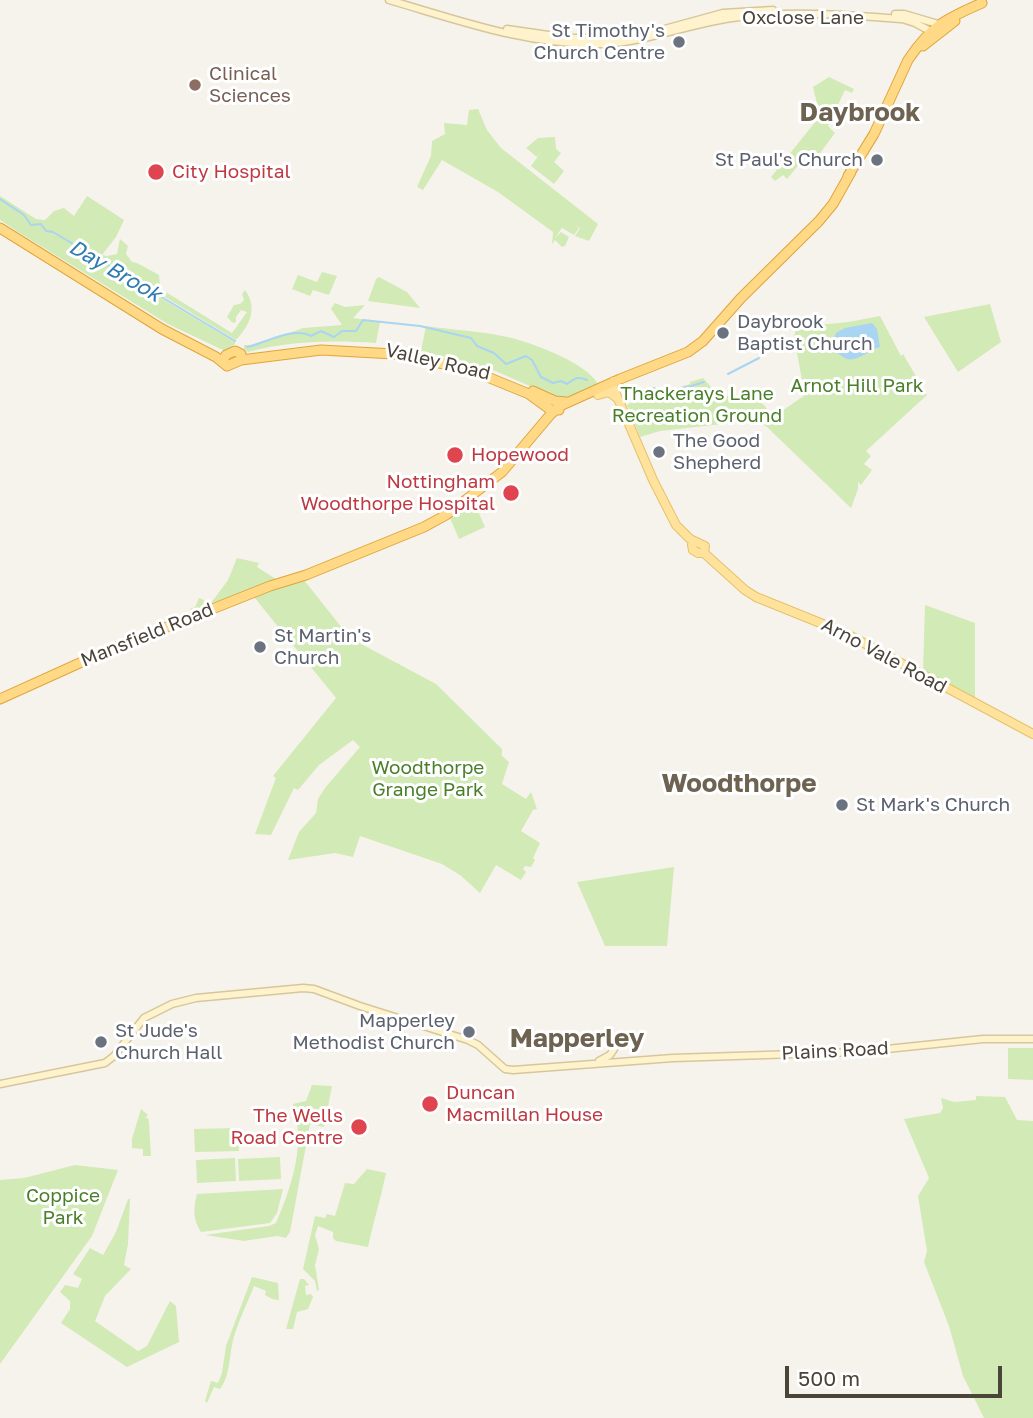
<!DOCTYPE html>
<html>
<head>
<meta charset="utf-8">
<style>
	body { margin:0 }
	#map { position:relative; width:1033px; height:1418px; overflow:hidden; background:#f6f3ec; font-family:"Golos Text",sans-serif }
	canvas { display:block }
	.scale { position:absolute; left:785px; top:1366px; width:217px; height:32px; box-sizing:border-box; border:4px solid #4b4439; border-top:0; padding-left:9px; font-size:21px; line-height:24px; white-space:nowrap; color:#4b4439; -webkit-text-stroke:5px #fff; paint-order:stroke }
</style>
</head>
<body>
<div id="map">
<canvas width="1033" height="1418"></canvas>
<div class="scale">500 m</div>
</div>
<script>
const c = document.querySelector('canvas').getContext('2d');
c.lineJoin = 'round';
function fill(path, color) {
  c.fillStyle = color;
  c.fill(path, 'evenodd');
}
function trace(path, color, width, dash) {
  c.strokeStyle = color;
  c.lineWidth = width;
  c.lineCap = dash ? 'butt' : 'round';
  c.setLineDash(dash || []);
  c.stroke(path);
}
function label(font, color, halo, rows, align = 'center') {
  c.font = font + ' "Golos Text",sans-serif';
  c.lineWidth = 6;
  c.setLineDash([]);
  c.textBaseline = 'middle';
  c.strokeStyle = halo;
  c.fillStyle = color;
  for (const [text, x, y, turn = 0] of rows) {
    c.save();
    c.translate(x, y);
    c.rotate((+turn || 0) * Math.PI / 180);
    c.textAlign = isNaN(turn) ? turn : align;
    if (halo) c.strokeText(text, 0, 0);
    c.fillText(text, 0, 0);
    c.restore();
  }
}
fill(new Path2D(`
	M829,77L854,89L852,93L845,90L828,126L835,133L818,156L811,150L787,179L783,175L775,181L771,177L820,116L815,111L818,108L813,87Z
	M478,109L487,130L501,148L598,224L589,241L575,236L580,228L575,224L579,228L574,235L562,228L555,238L561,232L569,237L565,246L562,247L555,240L552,244L553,232L498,192L442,160L423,190L417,187L431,156L432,141L445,134L444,123L467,125L469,110Z
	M555,137L556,149L561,153L554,162L564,171L554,184L531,166L542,151L537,157L526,148L538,138Z
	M0,196L36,219L45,220L54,211L64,208L74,216L87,196L124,220L116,237L102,255L99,254L107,256L117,254L120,239L128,246L126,254L132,262L137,263L159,275L160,284L158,290L151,289L118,269L115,271L235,342V344L225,351L168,324L18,232L0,220Z
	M322,272L337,276L329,295L313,290L310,296L292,289L298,275L317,282Z
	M379,277L407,292L420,308L368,301L376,279Z
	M161,289L232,333L247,312L241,310L236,317V322L233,323L227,317L234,305L240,304L244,300L242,294L245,290C258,308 250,325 236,340L160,294Z
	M335,303L345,307L365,305L353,318L380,322L376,343C334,340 289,341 248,352L244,349V345H256L303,328L342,325L331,309Z
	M990,304L1001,342L958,372L924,317Z
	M880,316L901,356L903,354L927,395L866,451L871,456L864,464L872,470L861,485L858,482V489L851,508L767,427L740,411L722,424L660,431L640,437L627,405L653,389C664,393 679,387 690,384V382L703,378L722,399L731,394L736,398L745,390L765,406L772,418L805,395L794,338L796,327L849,322Z
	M426,326C453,330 481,331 507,337C531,342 587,363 598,384L571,397L559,399L491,369L421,351Z
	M473,500L485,527L459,539L450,518Z
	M237,558L259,563L257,567L276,579L191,611L190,609L195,607L199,598L211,603L228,580Z
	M304,580L350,638L436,684L502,749V756L509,762L502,784L526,799L531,792L537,809L533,810L521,831L540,843L533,858L535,860L531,867L525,866L523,869L526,872L521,880L496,865L480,893L460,875L442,864L360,836L353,857L335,853L288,860L299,832L316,813L318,799L325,788L360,747L353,740L319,765L298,790L294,788L271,835L255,834L276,778L273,776L336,698L254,597Z
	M925,605L975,623V699L923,672Z
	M674,867L667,946H605L577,882Z
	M1008,1048H1033V1080L1008,1079Z
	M312,1085L332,1086L324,1127L310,1124L290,1232L286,1238L277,1236L244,1241L205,1235L269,1226L276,1223C292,1185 306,1145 293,1104L306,1101Z
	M976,1096L1005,1097L1017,1120L1033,1121V1418H984L963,1376L949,1326L924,1262L927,1251L918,1196L929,1178L904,1119L940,1113L943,1108L941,1098L954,1102L976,1100Z
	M141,1109L148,1115L145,1118H148L149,1122L151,1156H143V1149L132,1148V1139Z
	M238,1128L239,1151L195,1152L194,1129Z
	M280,1157L281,1179L239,1181L238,1159Z
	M235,1158L236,1181L197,1183L196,1160Z
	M75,1165L118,1170L92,1236L0,1364V1180L24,1178Z
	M367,1169L386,1173C381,1198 373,1223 368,1247L336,1241L333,1238V1232L318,1226L315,1235L319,1249L315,1265L319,1290L317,1291L315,1281L303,1269L315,1216L325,1218L327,1214L335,1216L345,1183L354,1184Z
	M283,1189L277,1213L270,1223L201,1232C193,1220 193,1208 197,1194Z
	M128,1199H130L128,1244L124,1265L131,1269L105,1296L95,1321L138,1351L147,1346L170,1301L176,1306L179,1342L127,1367L61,1323L70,1309V1301L60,1292L65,1285L78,1288L82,1279L73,1274L90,1248L103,1255L116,1232Z
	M252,1277L278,1283L279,1300L272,1299L265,1295L266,1291L254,1286C247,1304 238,1322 233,1340C229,1357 230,1376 220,1389L214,1387L207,1403L205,1401L211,1381L218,1383L222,1373L226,1346Z
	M300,1279H304L309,1285L305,1286L306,1295L311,1294L313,1297L308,1309L297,1312L293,1329H286Z`), '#d2eab5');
fill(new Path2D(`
	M872,323L877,329L880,347C871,349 857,362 847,359C843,358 840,354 837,353L833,340L836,333L845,328Z`), '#a9d4f2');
trace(new Path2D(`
	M0,199L24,215L31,225L41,224L46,231L53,232L235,341
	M247,347C266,343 293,326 311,336L321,331L334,337L342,331H356L363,320L420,326L471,338L477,346L494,353L506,364L526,356L532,360L541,377L553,383L561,381L567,384C576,378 577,376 587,380
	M762,355L766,351
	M728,374L759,358
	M653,388L677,396L688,387L704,382
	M666,391L687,387`), '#a9d4f2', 2);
const secondary = new Path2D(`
	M389,0C458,20 529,46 602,44C647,42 688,24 732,18C784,10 849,15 902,19L915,23L930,31
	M895,14H904L938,24
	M507,29L569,38H609L661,30L723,13L773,10
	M599,1061L610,1055L614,1049
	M0,1084L105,1063L114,1056L144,1018L172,1004L196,998L303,988L314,989L360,1006L468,1040L478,1045L505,1069L513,1070L673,1058L858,1052L983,1039H1033`);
const primary = new Path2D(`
	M614,381L613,387L653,480L676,525L690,539L705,546L704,553H698L693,550L692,545L695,542
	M598,395L609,392L617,398
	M704,553L745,590L756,597L845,633L1033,734`);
const trunk = new Path2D(`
	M923,46L955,21
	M848,176L874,134L908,60C931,26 945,19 982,3
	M0,228L162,329L216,357L227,366L241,360L321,350L394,354L444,364L480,374L529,394L551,410H559
	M222,362L226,355L235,351L241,354V360
	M533,391L555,401L566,402
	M0,699L104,652L270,586L306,575L424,527L446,515L502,472L550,415L560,406L620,379L688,352L703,341L741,298L819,221L833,204L851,172`);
trace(secondary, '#d6c79b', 9);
trace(primary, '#e6c16a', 10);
trace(trunk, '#e0a43c', 11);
trace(secondary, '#fff3cd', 6);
trace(primary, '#ffe39c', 8);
trace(trunk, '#ffd985', 9);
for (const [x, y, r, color] of [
	[679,42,7,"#6b7280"],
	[195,85,7,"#8d6e63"],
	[877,160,7,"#6b7280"],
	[156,172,9,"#e0444e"],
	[723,333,7,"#6b7280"],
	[659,452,7,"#6b7280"],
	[455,455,9,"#e0444e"],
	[511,493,9,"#e0444e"],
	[260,647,7,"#6b7280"],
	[842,805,7,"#6b7280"],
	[469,1032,7,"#6b7280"],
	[101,1042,7,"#6b7280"],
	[430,1104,9,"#e0444e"],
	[359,1127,9,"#e0444e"]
]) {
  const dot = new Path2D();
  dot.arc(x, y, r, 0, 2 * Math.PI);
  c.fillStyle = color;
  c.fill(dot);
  trace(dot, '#fff', 2.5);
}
label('19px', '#4b4439', '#fff', [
	["Oxclose Lane",803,18],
	["Valley Road",438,362,13],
	["Mansfield Road",147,635,-22],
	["Arno Vale Road",884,656,28],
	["Plains Road",835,1051,-3]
]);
label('19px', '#5b616d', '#fff', [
	["St Timothy's",665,31,"right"],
	["Church Centre",665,53,"right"],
	["St Paul's Church",863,160,"right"],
	["Daybrook",737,322],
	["Baptist Church",737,344],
	["The Good",673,441],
	["Shepherd",673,463],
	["St Martin's",274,636],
	["Church",274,658],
	["St Mark's Church",856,805],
	["Mapperley",455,1021,"right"],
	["Methodist Church",455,1043,"right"],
	["St Jude's",115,1031],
	["Church Hall",115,1053]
], 'left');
label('19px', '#785e54', '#fff', [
	["Clinical",209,74],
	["Sciences",209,96]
], 'left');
label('19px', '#be3a42', '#fff', [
	["City Hospital",172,172],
	["Hopewood",471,455],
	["Nottingham",495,482,"right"],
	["Woodthorpe Hospital",495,504,"right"],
	["Duncan",446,1093],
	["Macmillan House",446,1115],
	["The Wells",343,1116,"right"],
	["Road Centre",343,1138,"right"]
], 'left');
label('19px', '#4a7f2a', '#fff', [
	["Arnot Hill Park",857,386],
	["Thackerays Lane",697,394],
	["Recreation Ground",697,416],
	["Woodthorpe",428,768],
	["Grange Park",428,790],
	["Coppice",63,1196],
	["Park",63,1218]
]);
label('italic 21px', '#2e7ab2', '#fff', [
	["Day Brook",115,271,30]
]);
label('bold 26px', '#6e6250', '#fff', [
	["Daybrook",860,113],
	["Woodthorpe",739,784],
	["Mapperley",577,1039]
]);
</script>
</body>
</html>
